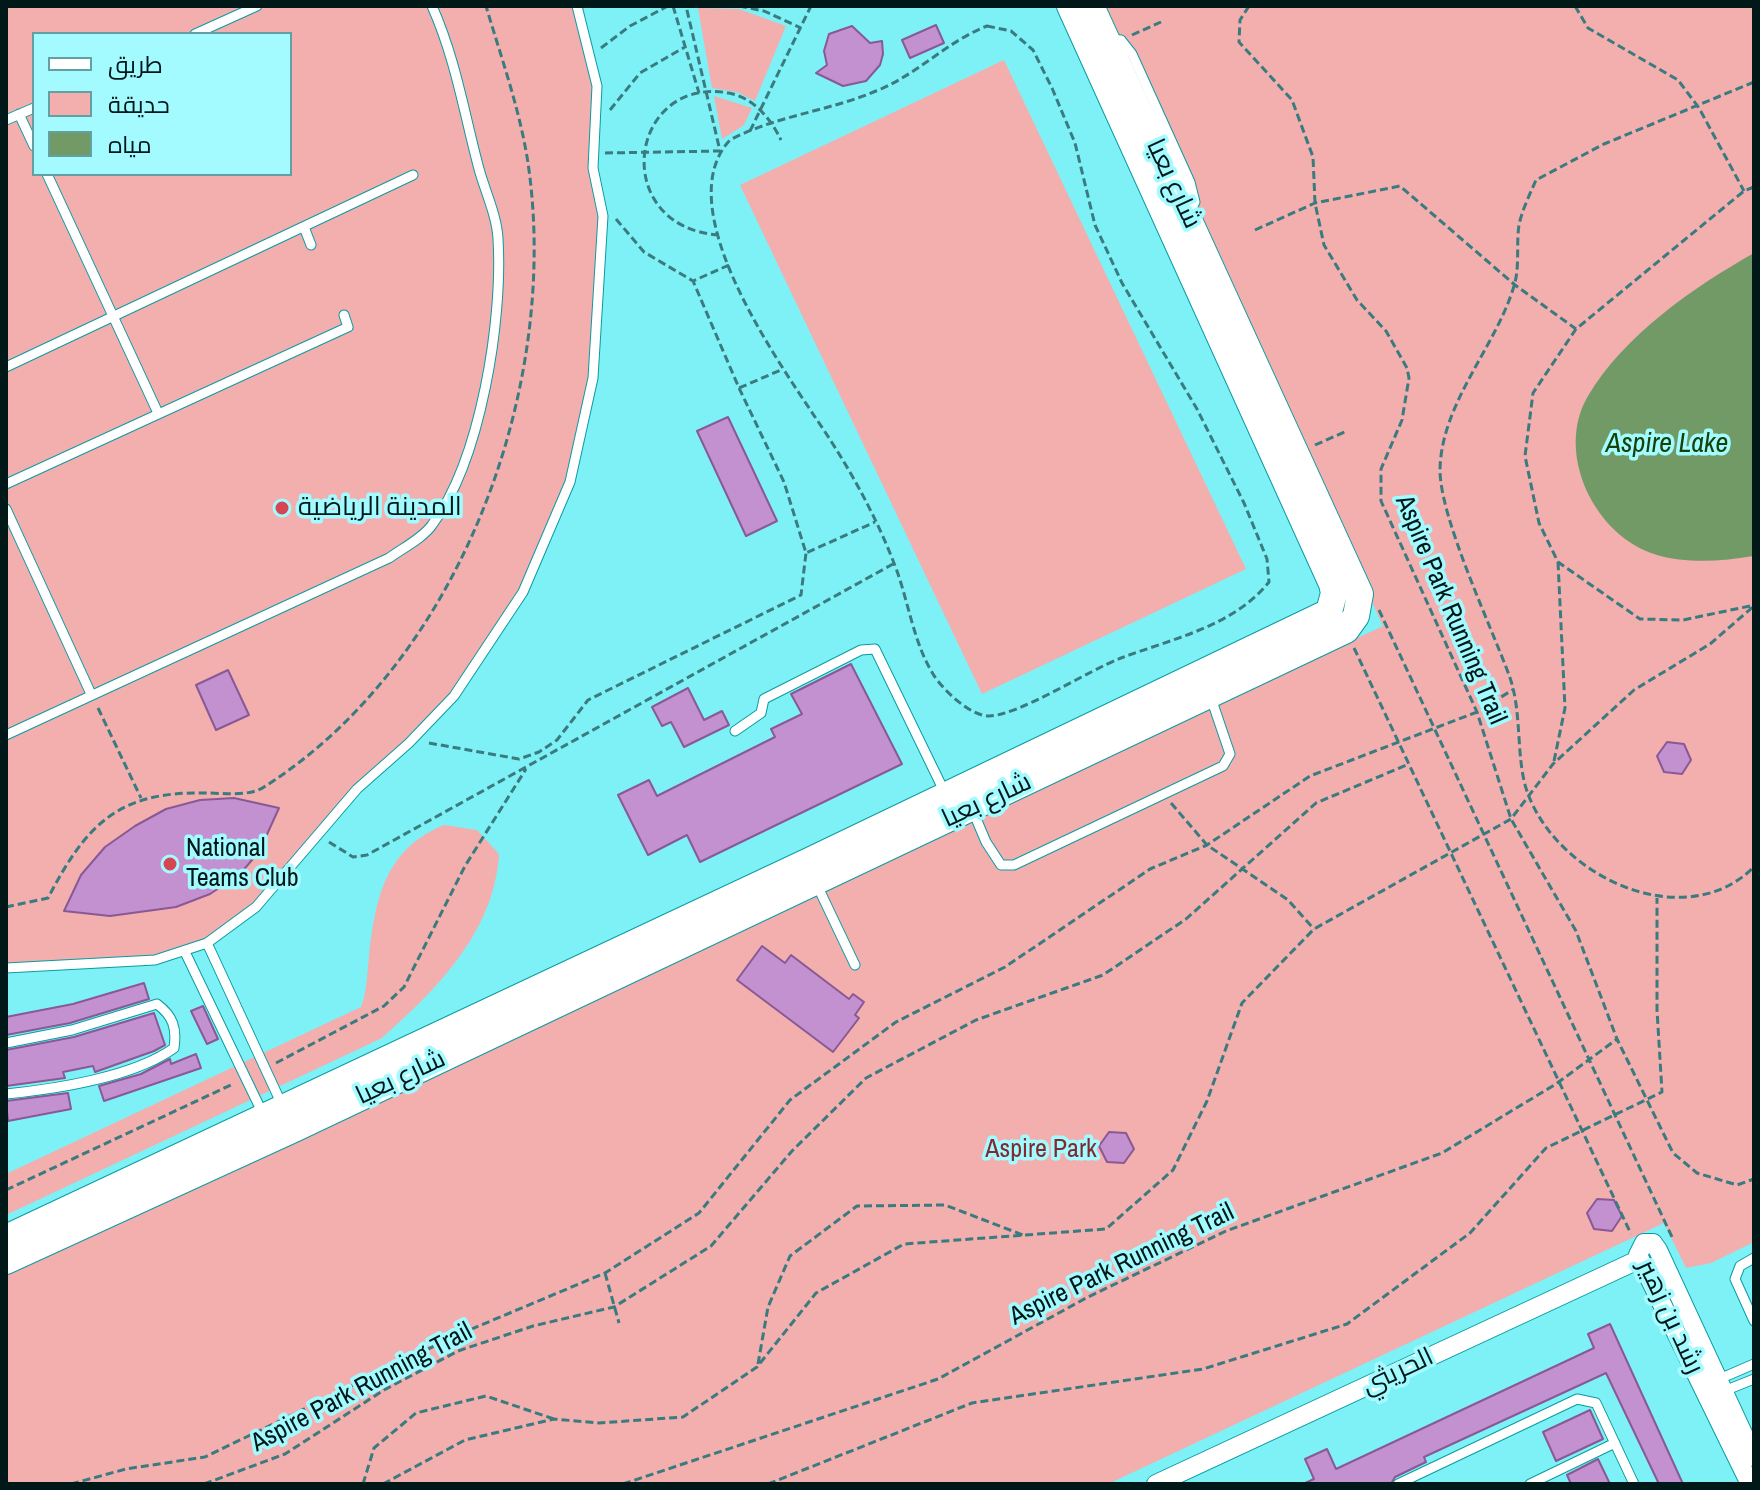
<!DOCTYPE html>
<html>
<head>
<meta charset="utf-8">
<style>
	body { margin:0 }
	#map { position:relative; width:1760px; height:1490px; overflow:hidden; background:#7ef1f7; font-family:"Archivo Narrow",Cairo,sans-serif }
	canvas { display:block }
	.frame { position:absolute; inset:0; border:8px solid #011819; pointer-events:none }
	.legend { position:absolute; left:32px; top:32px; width:260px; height:144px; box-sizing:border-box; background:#a3fbff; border:2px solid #62a0a3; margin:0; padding:10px 14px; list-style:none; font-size:24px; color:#011819 }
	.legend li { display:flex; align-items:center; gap:16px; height:40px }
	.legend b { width:40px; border:2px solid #62a0a3 }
</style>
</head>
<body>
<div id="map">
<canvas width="1760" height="1490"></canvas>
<div class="frame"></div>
<ul class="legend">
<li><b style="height:10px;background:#fff"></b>طريق</li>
<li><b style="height:22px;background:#f3aeae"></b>حديقة</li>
<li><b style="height:22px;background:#719a67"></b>مياه</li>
</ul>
</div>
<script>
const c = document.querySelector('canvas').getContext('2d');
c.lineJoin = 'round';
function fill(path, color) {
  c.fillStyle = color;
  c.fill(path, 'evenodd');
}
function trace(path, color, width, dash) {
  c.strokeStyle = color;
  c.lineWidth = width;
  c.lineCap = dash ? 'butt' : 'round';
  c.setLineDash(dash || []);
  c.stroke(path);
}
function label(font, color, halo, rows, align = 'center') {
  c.font = font + ' "Archivo Narrow",Cairo,sans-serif';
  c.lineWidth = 7;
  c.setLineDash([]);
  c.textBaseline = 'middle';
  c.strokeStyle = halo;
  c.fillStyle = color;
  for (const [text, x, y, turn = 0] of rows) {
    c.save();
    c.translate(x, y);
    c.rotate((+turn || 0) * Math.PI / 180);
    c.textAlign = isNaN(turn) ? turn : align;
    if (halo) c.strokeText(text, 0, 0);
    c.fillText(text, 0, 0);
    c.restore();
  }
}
fill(new Path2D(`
	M6,6H577L597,86L593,168L603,216L593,378L570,482L523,592L454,696L357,789L256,907L207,943L155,960L6,968ZM34,34H290V174H34Z
	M1099,6H1754V1242L1711,1263L1686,1268L1664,1223L1108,1484H6V1269L1383,626Z
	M698,8L739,9L786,26L755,101L737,92L712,88Z
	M1004,60L1246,569L982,694L740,185Z
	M714,96L752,108L744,125L722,139Z
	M444,825L477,830L499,854C494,932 438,988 382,1038L6,1215V1174L361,1007C367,991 367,974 369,957C375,899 385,849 444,825Z`), '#f3aeae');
fill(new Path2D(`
	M1754,253V556C1723,561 1688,564 1657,555C1595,537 1554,453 1588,396C1624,335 1694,287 1754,253Z`), '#719a67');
const building = new Path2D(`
	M936,25L944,43L910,58L902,40Z
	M852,26L870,43L882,41L883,54L880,65L866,81L843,86L816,73L827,65L824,51L829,34Z
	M728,417L777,521L746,536L697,431Z
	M851,664L902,764L700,862L687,835L648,855L618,795L649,780L657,796L775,737L771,729L802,714L791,694Z
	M228,670L249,715L216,730L196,685Z
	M688,688L704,720L722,711L729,725L684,747L671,722L662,726L652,707Z
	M1667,742L1684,744L1691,760L1682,774L1664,772L1657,756Z
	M234,798L279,808L259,852L239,875L210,894L176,907L110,916L64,911L81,875L105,847L135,826L166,809L200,800Z
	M762,946L785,963L791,955L849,999L853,994L864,1002L855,1015L859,1018L833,1052L737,980Z
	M144,983L149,999L70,1023L6,1035V1017L73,1004Z
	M203,1006L218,1039L207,1044L191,1011Z
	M154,1013L165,1045L154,1051L95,1072L93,1066L63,1072L65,1078L6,1086V1050L74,1037Z
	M196,1054L201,1068L104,1101L99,1086L141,1074L170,1059L171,1064Z
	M68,1093L71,1109L8,1121L6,1101Z
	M1109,1132L1126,1133L1134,1149L1124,1163L1107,1162L1099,1146Z
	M1597,1199L1614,1200L1622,1216L1612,1231L1594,1229L1587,1213Z
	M1610,1324L1683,1484H1659L1606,1373L1424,1457L1426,1462L1395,1477L1391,1484H1303L1314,1479L1305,1459L1327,1449L1336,1469L1594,1348L1588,1334Z
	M1590,1410L1603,1439L1556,1461L1543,1432Z
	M1598,1459L1610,1484H1571L1567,1475Z`);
fill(building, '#c391d0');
trace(building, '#885994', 2);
const lane = new Path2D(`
	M195,34L257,6
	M1112,39L1121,40L1132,54L1190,182L1195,202L1191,210
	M19,114L34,146
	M6,120L34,108
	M47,174L158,413
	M304,227L311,245
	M6,367L413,175
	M6,484L348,327L344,315
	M6,509L91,694
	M735,731L761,713L764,699L861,650L875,649L945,793
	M6,735L389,558C403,548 423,538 432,525C481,460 503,319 498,239C497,216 485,191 479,169C464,113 456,60 432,6
	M972,809L986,842L1001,865H1014L1223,766L1230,754L1211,698
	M816,883L855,965
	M207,943L283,1107
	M185,952L263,1114
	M6,968L155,960L207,943L256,907L357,789L409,743L454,696L523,592L570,482L593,378L603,216L593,168L597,86L577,6
	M6,1043L72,1030L157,1004C173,1016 177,1028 174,1048C134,1077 55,1089 6,1094
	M1754,1258L1740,1266L1735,1279L1754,1321
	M1717,1380L1754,1364
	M1724,1391L1754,1379
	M1398,1484L1577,1399L1596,1403L1634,1484
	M1530,1484L1615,1443`);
const street = new Path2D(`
	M1156,1484L1640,1259
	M1750,1484L1638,1255L1644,1243H1653L1658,1250L1754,1457`);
const secondary = new Path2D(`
	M6,1238L807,862L1329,612L1334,593L1332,584L1070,6
	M6,1261L294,1129L1346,630L1356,616L1360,594L1091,6`);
trace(lane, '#0a9ba1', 11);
trace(street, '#0a9ba1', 20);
trace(secondary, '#0a9ba1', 28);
trace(new Path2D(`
	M673,6L699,93
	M739,6L764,11L801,28
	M1249,6L1240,20L1239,42L1292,100L1313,157L1315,203L1324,245L1357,300L1386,331L1407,368L1409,378L1402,420L1381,469V501L1477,712L1511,819L1576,931L1617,1039L1673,1153L1697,1173L1737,1185L1754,1179
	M1575,6L1588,28L1678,80L1699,108L1744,191
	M987,26L1011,31L1033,50L1052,88L1075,143L1095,225L1122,283L1197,409L1244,503L1267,559L1269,582C1234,626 1172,639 1121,658C1087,671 1020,715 989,716C970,716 942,689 933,674C914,643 909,605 897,571C877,517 848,465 815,417C776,358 668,206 730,140C775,116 829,111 876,91C917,75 946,42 987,26Z
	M1132,35L1161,22
	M601,48L630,26L668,6
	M1754,82L1604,144L1536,180C1530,194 1522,210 1519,225C1516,245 1520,267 1514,286C1496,347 1441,403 1440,470C1440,518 1491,626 1509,675C1523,712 1515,760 1528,794C1559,877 1684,936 1754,867
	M610,110L640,73L685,47
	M750,131L811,6
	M605,153L720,151L686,6
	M616,219L644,252L693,281
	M1255,230L1315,203L1400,186L1515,285L1576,329
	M719,235C608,227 628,75 729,93C754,98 771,119 781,140
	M729,265L693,281L739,388L783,369
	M739,388L784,482L806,553L875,522
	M1315,445L1347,431
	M1750,606L1683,620L1640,619L1558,562L1539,523L1525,456L1533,393L1576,329L1744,191L1754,187
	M1379,610L1672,1237
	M1354,648L1631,1234
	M98,708L141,798
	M429,743L519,759L539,752L557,740L588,700L801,595L806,553
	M1554,761L1565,708L1558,562
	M1171,803L1207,845L1288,900L1314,929
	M329,842L353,857L367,855L893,564
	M6,907L48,898C86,825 118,791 205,793C223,793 249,797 264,787C460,663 561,387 528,163C520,110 501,57 486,6
	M276,1063L384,1006L404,987L465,866L526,769
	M6,1190L233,1084
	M605,1273L619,1323
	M758,1364L768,1307L790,1256L857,1206L945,1205L1023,1235
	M71,1484L126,1469L205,1457L455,1336L605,1273L699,1213L790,1100L896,1022L1005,967L1150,869L1207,845L1310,776L1477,712L1514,689
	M204,1484L285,1454L384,1390L458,1351L533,1326L614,1307L711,1246L792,1151L866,1078L976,1020L1103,975L1186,919L1316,803L1409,764
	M363,1484L374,1448L416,1413L486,1396L554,1419
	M383,1484L465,1440L554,1419L599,1423L683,1417L757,1367L816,1293L904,1244L1106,1229L1173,1170L1207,1101L1242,1003L1314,929L1511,819L1553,764L1634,690L1710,644L1754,606
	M623,1484L938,1379L1088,1297L1226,1231L1442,1153L1556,1084L1617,1039
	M768,1484L972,1403L1203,1369L1347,1324L1470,1233L1546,1148L1662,1092L1657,1010V898`), '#3a7b7f', 3, [8, 4]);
trace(lane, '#fff', 9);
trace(street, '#fff', 18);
trace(secondary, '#fff', 26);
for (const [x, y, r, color] of [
	[282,508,8,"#d64552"],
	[170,864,8,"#d64552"]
]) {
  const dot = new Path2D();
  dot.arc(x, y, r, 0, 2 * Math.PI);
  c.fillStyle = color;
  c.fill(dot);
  trace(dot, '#a3fbff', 3);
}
label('26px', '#011819', '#a3fbff', [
	["شارع بعيا",1173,184,65],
	["Aspire Park Running Trail",1450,610,67],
	["شارع بعيا",987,801,-25],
	["شارع بعيا",401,1078,-25],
	["Aspire Park Running Trail",1122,1265,-26],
	["رشد بن زهير",1670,1317,65],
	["الحريثي",1398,1372,-25],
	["Aspire Park Running Trail",362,1388,-28]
]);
label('26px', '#011819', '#a3fbff', [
	["المدينة الرياضية",298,508],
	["National",186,849],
	["Teams Club",186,879]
], 'left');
label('26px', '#7f2a30', '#a3fbff', [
	["Aspire Park",1041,1150]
]);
label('italic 28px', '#17410a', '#a3fbff', [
	["Aspire Lake",1667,444]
]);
</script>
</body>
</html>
